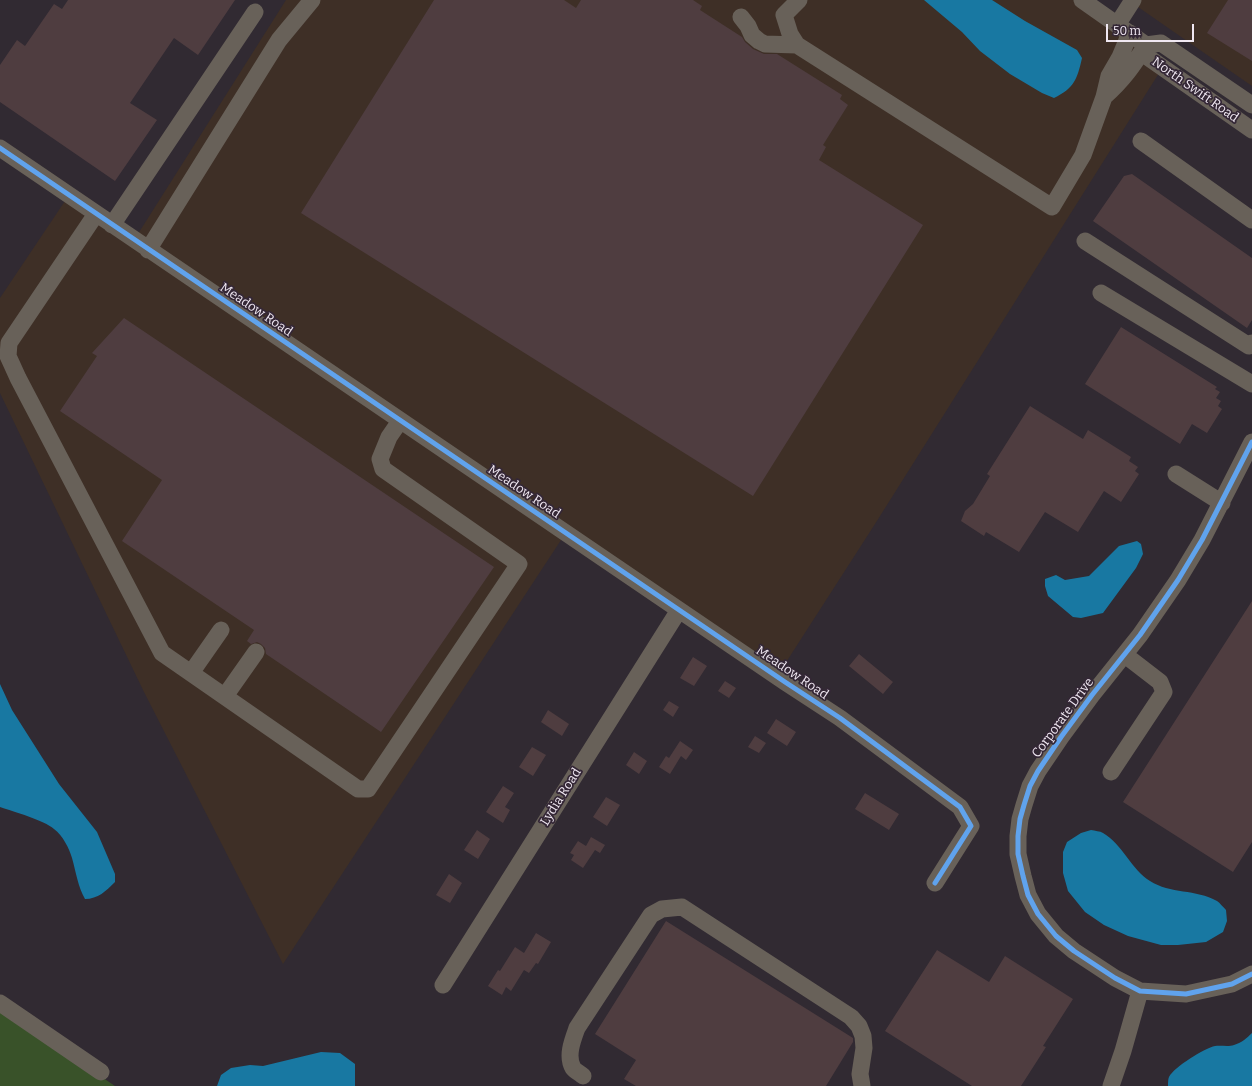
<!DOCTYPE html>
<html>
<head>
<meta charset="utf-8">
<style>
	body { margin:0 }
	#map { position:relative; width:1252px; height:1086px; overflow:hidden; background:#312a32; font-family:Bitter,serif }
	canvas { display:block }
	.scale { position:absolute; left:1106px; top:24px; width:88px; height:18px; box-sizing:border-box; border:2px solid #f0e8f2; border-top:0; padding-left:5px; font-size:12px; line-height:14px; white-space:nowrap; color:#f0e8f2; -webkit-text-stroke:3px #342736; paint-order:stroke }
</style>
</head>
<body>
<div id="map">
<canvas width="1252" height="1086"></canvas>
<div class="scale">50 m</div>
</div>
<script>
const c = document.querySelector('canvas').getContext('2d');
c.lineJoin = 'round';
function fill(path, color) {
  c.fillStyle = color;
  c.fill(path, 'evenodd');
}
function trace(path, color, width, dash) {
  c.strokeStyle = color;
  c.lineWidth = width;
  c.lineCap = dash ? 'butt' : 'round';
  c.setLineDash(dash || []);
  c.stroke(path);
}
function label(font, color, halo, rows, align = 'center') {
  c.font = font + ' Bitter,serif';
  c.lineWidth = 3.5;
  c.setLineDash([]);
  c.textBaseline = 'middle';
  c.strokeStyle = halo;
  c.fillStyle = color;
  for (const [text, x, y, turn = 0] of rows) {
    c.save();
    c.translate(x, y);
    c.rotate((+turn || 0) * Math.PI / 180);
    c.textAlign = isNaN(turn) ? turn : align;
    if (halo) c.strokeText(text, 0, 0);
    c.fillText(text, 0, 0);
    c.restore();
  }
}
fill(new Path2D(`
	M286,0H1076L1166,62L875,524L774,681L563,537L283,964L144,692L0,393V298L65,201L136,237Z
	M1128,0H1252V86L1187,41Z`), '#3e2f26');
fill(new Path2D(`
	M0,1008L115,1086H0Z`), '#395229');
fill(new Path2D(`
	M924,0H992L1025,21L1077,50L1082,58C1077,80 1074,88 1054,98L1042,93L1010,74L980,51L962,32Z
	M1137,541L1141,544L1143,554L1136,568L1103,613L1081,618L1073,617L1048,596L1045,586V579L1056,575L1065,580L1089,576L1119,546Z
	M0,684L12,710L59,784L97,832L115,874V882C106,891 98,899 85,899C78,887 76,872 72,858C69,848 63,836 54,829C44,820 14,812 0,807Z
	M1091,830C1095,831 1100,831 1103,833C1122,844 1132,870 1150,881C1170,894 1196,889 1217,901C1220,903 1223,907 1226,910L1227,921L1223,932L1206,942L1178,945H1161L1128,936L1104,925L1085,912L1068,891L1063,873V852L1067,842L1081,833Z
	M1252,1033V1086H1168C1168,1083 1168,1079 1169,1077C1174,1067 1205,1048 1215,1046C1221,1045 1228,1047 1234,1045C1241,1043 1247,1038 1252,1033Z
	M321,1052L340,1053L355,1064V1086H217L221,1075L231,1068L250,1065L263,1066Z`), '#1878a2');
fill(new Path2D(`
	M68,0H235L198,55L174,38L130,103L157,120L115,181L0,102V65L17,40L25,46L54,4L62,9Z
	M434,0H564L576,8L581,0H693L702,6L700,10L742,37L745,42L753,49L764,54H777L842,95L840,99L848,105L823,145L826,147L819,160L923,225L753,496L301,213Z
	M1228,0H1252V61L1207,33Z
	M1132,174L1252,258V320L1247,328L1093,221L1124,176Z
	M124,318L494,567L381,732L266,654L265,648L261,644L257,642L251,644L247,641L254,630L122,541L162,480L60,411L97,356L92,353Z
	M1121,327L1217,387L1215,389L1220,392L1216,398L1221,401L1218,406L1222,409L1207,433L1192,424L1180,444L1085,384Z
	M1030,406L1083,439L1088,430L1131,457L1129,461L1138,467L1135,471L1139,474L1121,502L1104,491L1078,532L1045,512L1019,552L986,532L984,536L961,521L965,511L973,504L990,476L987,474Z
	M1252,601V842L1233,872L1123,802Z
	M859,654L893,682L883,694L849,666Z
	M693,657L707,666L694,686L680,678Z
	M725,681L736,688L729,698L718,691Z
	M669,701L679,707L673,717L663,710Z
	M548,710L569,724L562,736L541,722Z
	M776,719L796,732L787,746L767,733Z
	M755,736L766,743L759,753L748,747Z
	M680,741L693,750L686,760L681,756L670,774L659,767L666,756L669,758Z
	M532,747L546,755L533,776L519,767Z
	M634,752L647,761L639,774L626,765Z
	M503,786L514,793L505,807L510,810L503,823L486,812Z
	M865,793L899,814L889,830L855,809Z
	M606,797L620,805L607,826L593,817Z
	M477,830L490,839L478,859L464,850Z
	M591,837L605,845L600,853L595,850L583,868L571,860L574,855L570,853L578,841L586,846Z
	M449,874L462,883L450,903L436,895Z
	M666,921L853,1038V1042L826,1086H636L624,1079L636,1060L595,1034Z
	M536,933L551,942L538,964L536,963L529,973L524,970L511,991L506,987L502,995L488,986L498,970L500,971L515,947L524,953Z
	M937,950L989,982L1005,956L1073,999L1043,1046L1046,1047L1021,1086H972L885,1031Z`), '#4f3d40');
trace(new Path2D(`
	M799,0L784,15L790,34L797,45L1052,207L1083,155L1104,97L1109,76L1120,57L1130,33
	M1082,0L1146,45L1149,58L1252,130
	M741,17L748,26L752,35L759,41L765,44L797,45
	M1117,25L1133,0
	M1146,45L1161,43L1252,105
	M1104,97C1123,80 1133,66 1146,45
	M1141,141L1252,220
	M0,148L785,682L840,718L960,807L971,826L935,883
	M96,214L9,343L8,356L18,378L162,653L358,789H368L519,564L383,469L380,459L389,437L400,421
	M112,225L255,12
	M1085,241L1249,346L1252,343
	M148,250L279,40L312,0
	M1101,293L1252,384
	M1252,442L1202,540L1178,580L1140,635L1092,695L1061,737L1038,771L1030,786L1024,805L1020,819L1018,836V854L1023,876L1028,895L1038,914L1056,936L1074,951L1115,978L1140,991L1186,994L1232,984L1252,974
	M1176,474L1222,503
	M191,673L221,630
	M225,696L256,652
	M1111,772L1164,692L1160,682L1125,655
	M443,985L679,610
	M0,1003L101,1072
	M583,1076C580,1073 575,1071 573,1068C566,1056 573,1039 577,1028L651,915L662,909L682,907L851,1017L859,1026L863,1036L864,1048L860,1074L862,1086
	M1111,1086L1123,1051L1140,991`), '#686159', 17);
trace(new Path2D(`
	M0,148L785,682L840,718L960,807L971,826L935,883
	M1252,442L1202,540L1178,580L1140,635L1092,695L1061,737L1038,771L1030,786L1024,805L1020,819L1018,836V854L1023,876L1028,895L1038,914L1056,936L1074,951L1115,978L1140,991L1186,994L1232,984L1252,974`), '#60a3ed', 5);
label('13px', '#f0e8f2', '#342736', [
	["North Swift Road",1195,90,35],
	["Meadow Road",256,310,34],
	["Meadow Road",524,492,34],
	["Meadow Road",792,673,34],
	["Corporate Drive",1063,718,-54],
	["Lydia Road",561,797,-58]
]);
</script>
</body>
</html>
